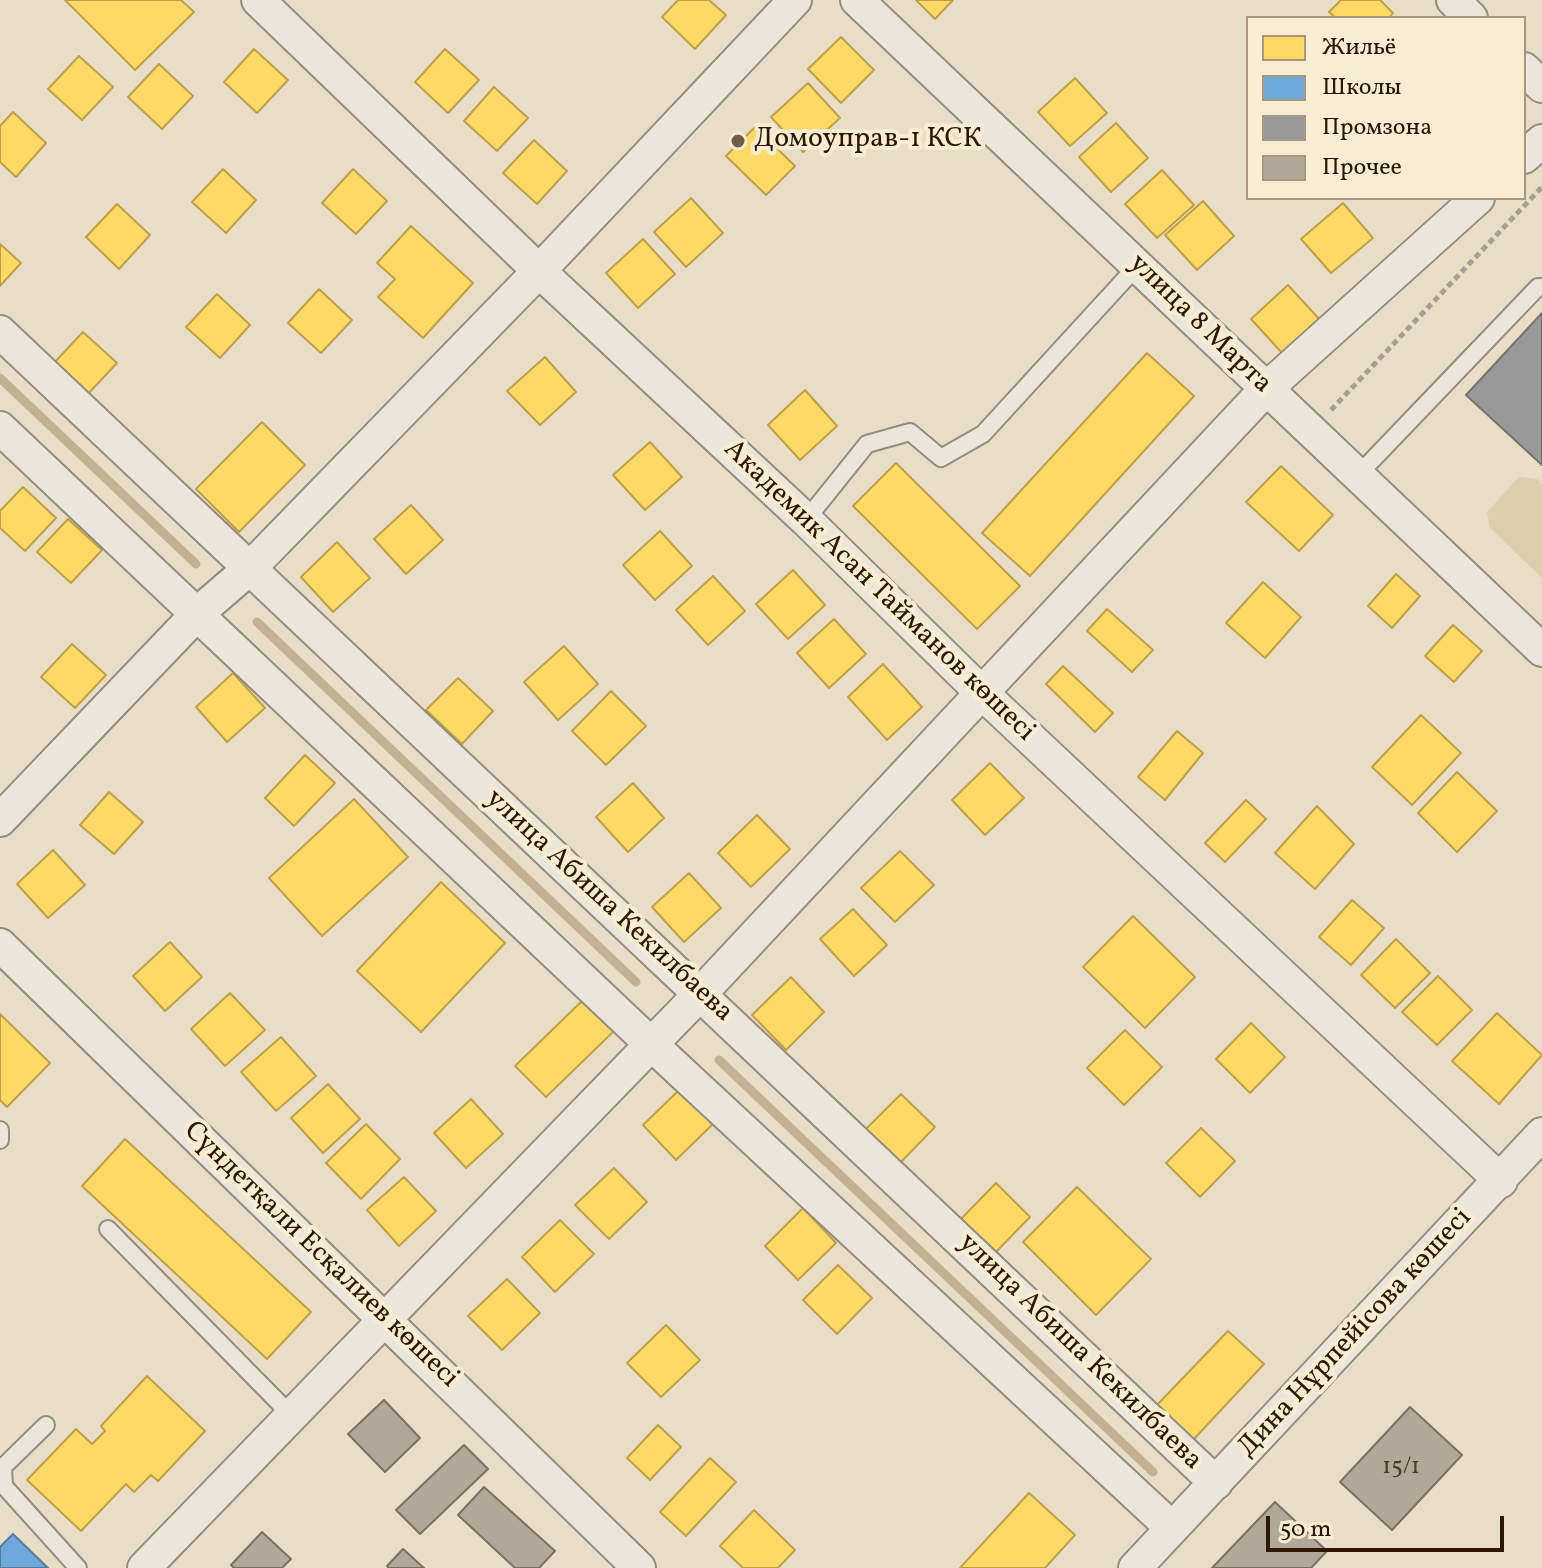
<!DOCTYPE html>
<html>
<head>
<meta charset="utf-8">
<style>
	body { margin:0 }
	#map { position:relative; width:1542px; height:1568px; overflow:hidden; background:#e8dec7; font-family:Vollkorn,serif }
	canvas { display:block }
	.legend { position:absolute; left:1246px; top:16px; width:280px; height:184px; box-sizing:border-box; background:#f8edd2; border:2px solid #a7977e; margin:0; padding:10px 14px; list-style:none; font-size:24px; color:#2e1700 }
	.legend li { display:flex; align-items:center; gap:16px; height:40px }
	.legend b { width:40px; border:2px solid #a7977e }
	.scale { position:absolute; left:1266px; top:1516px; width:238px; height:36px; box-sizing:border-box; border:4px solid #2e1700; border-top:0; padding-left:10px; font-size:24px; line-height:28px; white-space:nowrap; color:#2e1700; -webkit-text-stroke:6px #f8edd2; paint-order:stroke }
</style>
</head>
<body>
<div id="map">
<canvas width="1542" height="1568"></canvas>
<ul class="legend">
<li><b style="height:22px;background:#ffd966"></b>Жильё</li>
<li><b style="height:22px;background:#6fa8dc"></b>Школы</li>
<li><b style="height:22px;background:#999"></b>Промзона</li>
<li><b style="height:22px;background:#b1a998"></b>Прочее</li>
</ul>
<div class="scale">50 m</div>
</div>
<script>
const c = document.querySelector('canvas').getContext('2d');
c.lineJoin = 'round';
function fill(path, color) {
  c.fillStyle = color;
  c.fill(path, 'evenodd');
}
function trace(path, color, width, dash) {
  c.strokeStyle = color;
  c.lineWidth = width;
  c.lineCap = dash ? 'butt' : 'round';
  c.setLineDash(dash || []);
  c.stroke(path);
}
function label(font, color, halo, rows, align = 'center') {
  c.font = font + ' Vollkorn,serif';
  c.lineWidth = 8;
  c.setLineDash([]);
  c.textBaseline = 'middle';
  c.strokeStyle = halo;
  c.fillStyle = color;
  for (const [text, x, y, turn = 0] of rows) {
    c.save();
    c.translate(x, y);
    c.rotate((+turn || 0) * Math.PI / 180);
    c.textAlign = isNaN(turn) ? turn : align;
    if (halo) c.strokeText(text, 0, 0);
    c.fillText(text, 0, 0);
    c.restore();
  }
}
fill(new Path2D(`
	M1519,477L1537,479L1542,484V578L1490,528L1487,512Z`), '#dcceae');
const homes = new Path2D(`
	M65,0H181L194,12L135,70Z
	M678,0H709L726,15L695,49L662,17Z
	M916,0H953L935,19Z
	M1341,0H1380L1393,13L1389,18H1336L1329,12Z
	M841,37L874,70L841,103L808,69Z
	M254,49L288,80L257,113L224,82Z
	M445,49L479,80L448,113L415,82Z
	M79,56L113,87L82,120L48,89Z
	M159,64L193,96L162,129L128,97Z
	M1075,78L1107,113L1070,146L1038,112Z
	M808,83L840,118L803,152L771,117Z
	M494,87L528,118L497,151L464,121Z
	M13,112L46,143L16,177L0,162V126Z
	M1116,123L1148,158L1111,192L1079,157Z
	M755,127L795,166L766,195L726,156Z
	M534,140L567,171L537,204L503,173Z
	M223,169L256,200L226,233L192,202Z
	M353,169L387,201L356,234L322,203Z
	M1162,170L1194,205L1157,238L1125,204Z
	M691,198L723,233L686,267L654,232Z
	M1203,201L1234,236L1197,270L1165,235Z
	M1343,203L1373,238L1331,273L1301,239Z
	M117,204L150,235L119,269L86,237Z
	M411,226L473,283L423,338L378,297L395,279L377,263Z
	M643,239L675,274L638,308L606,273Z
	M0,244L21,263L0,286Z
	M1288,285L1320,320L1283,354L1251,319Z
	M319,289L352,320L321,353L288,323Z
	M217,294L250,325L220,358L186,327Z
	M83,332L117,363L86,396L52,365Z
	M1147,353L1194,396L1030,576L982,533Z
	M545,357L576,392L540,425L507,391Z
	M805,390L837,426L800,460L768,425Z
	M262,422L305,465L239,532L196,489Z
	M650,442L682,477L645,510L613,475Z
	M896,463L1020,586L977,629L853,506Z
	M1281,466L1333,515L1299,551L1246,502Z
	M23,487L56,518L25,551L0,528V511Z
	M411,505L443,540L406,574L374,539Z
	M68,519L102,550L71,583L37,552Z
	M660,531L692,566L655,600L623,565Z
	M337,542L370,578L333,612L301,577Z
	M793,570L825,605L788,639L756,604Z
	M1396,574L1420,596L1392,628L1368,606Z
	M713,576L745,611L708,645L676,610Z
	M1263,582L1301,617L1265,658L1226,623Z
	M1107,609L1153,650L1132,672L1087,631Z
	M834,619L866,654L829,688L797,653Z
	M1453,625L1482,651L1454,682L1425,656Z
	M72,644L106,675L75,708L41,677Z
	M564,646L598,684L558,720L524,682Z
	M883,664L922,707L887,740L848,697Z
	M1063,666L1113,713L1095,732L1046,684Z
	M233,673L265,708L227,742L196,707Z
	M458,678L493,711L462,744L426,710Z
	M611,691L646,726L606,765L572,731Z
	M1421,715L1461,753L1412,805L1372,767Z
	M1177,731L1203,753L1165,800L1138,777Z
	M305,755L335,783L294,826L265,798Z
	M990,763L1024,798L985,835L952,800Z
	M1457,772L1497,811L1457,852L1418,813Z
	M633,783L664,818L628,852L596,817Z
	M109,792L143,822L114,854L80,825Z
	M354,799L408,857L322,936L269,878Z
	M1246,800L1266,819L1225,862L1205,843Z
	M1317,806L1354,844L1315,889L1275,853Z
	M757,815L790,849L751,887L718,853Z
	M53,850L85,885L48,918L17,884Z
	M900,851L934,885L895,922L861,888Z
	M689,873L721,908L684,942L652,907Z
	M441,882L505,943L421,1032L357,971Z
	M1352,900L1384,928L1351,965L1319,937Z
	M853,909L887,945L854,976L820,939Z
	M1133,916L1195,977L1145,1028L1083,967Z
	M1396,939L1430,973L1395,1008L1361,975Z
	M170,942L202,977L165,1011L133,976Z
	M1438,976L1472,1010L1437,1045L1402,1012Z
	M791,977L824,1012L786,1050L752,1015Z
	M230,993L265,1030L225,1066L191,1029Z
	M584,999L615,1030L546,1097L515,1066Z
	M1497,1013L1542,1055L1499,1104L1452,1061Z
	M0,1014L50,1063L7,1107L0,1100Z
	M1251,1023L1285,1057L1250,1093L1216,1059Z
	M1125,1030L1162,1067L1124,1105L1087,1068Z
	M281,1037L316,1076L276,1111L241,1072Z
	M328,1084L360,1119L323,1153L291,1118Z
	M681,1088L715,1122L676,1160L643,1125Z
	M901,1094L935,1127L900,1163L866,1129Z
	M471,1099L503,1134L466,1168L434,1133Z
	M366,1124L400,1159L361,1199L326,1163Z
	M1201,1128L1235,1161L1200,1197L1166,1163Z
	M125,1139L311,1312L267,1359L82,1186Z
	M614,1168L647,1202L609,1239L575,1205Z
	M404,1177L436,1211L399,1246L367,1210Z
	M996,1183L1030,1217L995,1253L961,1219Z
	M1077,1187L1151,1259L1096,1315L1023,1242Z
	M803,1208L836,1243L798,1280L765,1246Z
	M560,1220L594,1254L555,1292L522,1257Z
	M838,1265L872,1298L837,1334L803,1300Z
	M507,1279L540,1313L502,1350L468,1316Z
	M666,1325L700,1360L661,1397L627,1363Z
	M1228,1331L1264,1364L1193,1440L1156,1406Z
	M147,1376L205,1431L158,1481L151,1475L134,1492L126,1484L81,1531L27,1480L76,1429L92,1444L105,1431L101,1426Z
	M658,1425L681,1447L650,1480L627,1458Z
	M710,1458L736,1482L686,1536L660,1512Z
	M1029,1493L1075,1535L1045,1568H960Z
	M754,1510L795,1550L778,1568H743L720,1546Z`);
fill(homes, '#ffd966');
trace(homes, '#c09f47', 2);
const schools = new Path2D(`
	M13,1534L48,1568H0V1547Z`);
fill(schools, '#6fa8dc');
trace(schools, '#5c7c9a', 2);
const industry = new Path2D(`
	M1542,313V465L1466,395Z`);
fill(industry, '#999');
trace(industry, '#79726b', 2);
trace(new Path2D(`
	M0,378L196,564
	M257,622L636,982
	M719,1060L1153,1472`), '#c2b192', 9);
const building = new Path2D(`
	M384,1400L420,1438L385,1472L348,1434Z
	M1410,1407L1462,1455L1392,1530L1340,1482Z
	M464,1445L488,1469L420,1534L396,1510Z
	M484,1487L555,1551L539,1568H515L458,1515Z
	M1275,1502L1327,1551L1311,1568H1212Z
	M262,1532L291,1559L282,1568H234L231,1565Z
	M403,1549L424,1568H389L387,1566Z`);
fill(building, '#b1a998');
trace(building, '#797162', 2);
const lane = new Path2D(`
	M1358,475L1538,287H1542
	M806,520L867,444L910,432L941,458L983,434L1137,266
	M0,1130V1140
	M108,1229L292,1416
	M46,1425L3,1467L4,1486L78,1568`);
const street = new Path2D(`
	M258,0L539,271L806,520L983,694L1501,1181
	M857,0L1542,650
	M1453,0L1471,18
	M1524,69L1542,86
	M1524,157L1542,141
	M0,332L1216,1483
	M0,428L652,1045L1172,1528
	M0,820L198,613L249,569L539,271L795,0
	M0,945L639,1568
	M144,1568L701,993L1266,389L1478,198
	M1135,1568L1542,1134`);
trace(lane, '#948c7c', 20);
trace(street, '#948c7c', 36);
trace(new Path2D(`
	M1331,410L1542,187`), '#a69f94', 5, [6, 4]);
trace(lane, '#ebe6db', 16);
trace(street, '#ebe6db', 32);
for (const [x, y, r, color] of [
	[738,141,8,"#6f5d46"]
]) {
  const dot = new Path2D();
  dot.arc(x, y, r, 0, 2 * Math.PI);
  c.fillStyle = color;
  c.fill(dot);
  trace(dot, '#f8edd2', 3);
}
label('24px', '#4f3c26', null, [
	["15/1",1401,1469]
]);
label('28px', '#2e1700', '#f8edd2', [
	["Домоуправ-1 КСК",754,141]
], 'left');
label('28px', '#2e1700', '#f8edd2', [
	["улица 8 Марта",1199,325,44],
	["Академик Асан Тайманов көшесі",878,592,44],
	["улица Абиша Кекилбаева",608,907,43],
	["Сүндетқали Есқалиев көшесі",320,1256,44],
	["Дина Нұрпейісова көшесі",1356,1334,-47],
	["улица Абиша Кекилбаева",1079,1353,44]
]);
</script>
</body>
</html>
